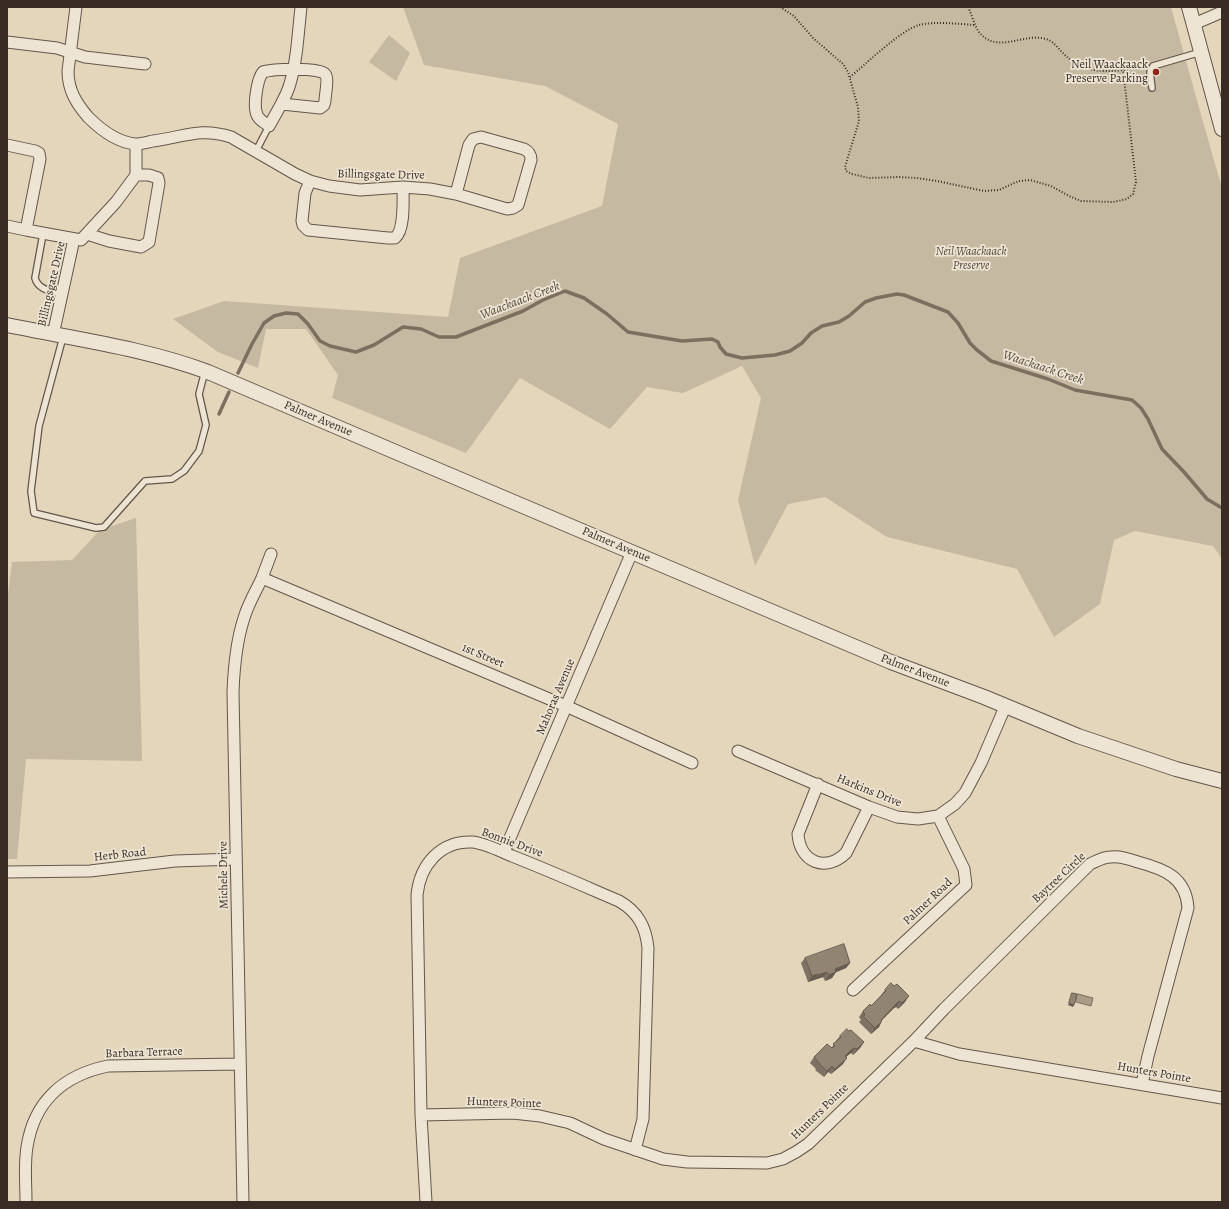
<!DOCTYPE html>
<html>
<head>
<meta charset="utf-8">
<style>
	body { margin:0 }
	#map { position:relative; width:1229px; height:1209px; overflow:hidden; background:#e3d6bb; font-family:Alegreya,serif }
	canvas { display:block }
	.frame { position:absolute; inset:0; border:8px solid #392c24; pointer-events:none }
</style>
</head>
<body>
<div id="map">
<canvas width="1229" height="1209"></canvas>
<div class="frame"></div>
</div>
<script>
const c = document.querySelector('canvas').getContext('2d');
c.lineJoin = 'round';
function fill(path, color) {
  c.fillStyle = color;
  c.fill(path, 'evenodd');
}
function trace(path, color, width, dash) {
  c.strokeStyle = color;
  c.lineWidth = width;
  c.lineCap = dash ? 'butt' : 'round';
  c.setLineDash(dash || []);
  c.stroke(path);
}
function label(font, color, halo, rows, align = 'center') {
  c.font = font + ' Alegreya,serif';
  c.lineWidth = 3.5;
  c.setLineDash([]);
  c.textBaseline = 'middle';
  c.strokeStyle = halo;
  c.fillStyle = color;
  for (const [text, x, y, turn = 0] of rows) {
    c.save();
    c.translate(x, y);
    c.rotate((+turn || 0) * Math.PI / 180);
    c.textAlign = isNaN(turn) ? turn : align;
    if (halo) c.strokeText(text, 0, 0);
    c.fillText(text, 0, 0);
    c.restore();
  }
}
fill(new Path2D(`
	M403,7H1171L1203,122L1222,188V559L1213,546L1135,531L1114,540L1100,604L1054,637L1017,569L887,537L825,497L788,504L755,566L738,500L761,398L742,366L683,393L647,387L610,429L520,378L466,453L332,398L338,375L306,329H266L258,368L218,352L173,319L224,301L448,317L460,258L602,206L618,124L545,86L424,65Z
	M389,35L410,53L396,81L369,62Z
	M136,518L142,761L26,759L17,859H7V602L12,562L72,560L100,530Z`), '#c6b9a1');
const water = new Path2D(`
	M1078,994L1093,998L1091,1006L1076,1002Z`);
fill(water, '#a99c88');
trace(water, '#7c6f60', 1);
trace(new Path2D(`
	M238,373L252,344L264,323L274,316L286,313L298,314L308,324L320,341L330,346L356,352L374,345L403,327L421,329L439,337H456L523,311L543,300L565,291L584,298L607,314L628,332L682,341L712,339L718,342L720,347L726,354L742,358L775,355L790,351L802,343L811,333L822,326L839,322L849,316L865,302L876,298L897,294L904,295L948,312L958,323L970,343L977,350L991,361L1048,379L1075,390L1132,400L1141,408L1148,419L1162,449L1184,472L1207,499L1222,508
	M219,414L229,392`), '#7c6f60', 3.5);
const service = new Path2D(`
	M1152,88L1150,72L1153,66L1201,52
	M256,151L269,126
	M43,234L35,278C38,290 52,291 62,295
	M63,337L39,426L31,491L34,513L96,528L104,527L145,481L172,479L184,471L199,451L206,425L199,394L205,371`);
const minor = new Path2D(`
	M76,7L68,71C68,90 76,103 88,117C101,130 116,142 135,144C141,144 148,142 153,141C184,137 200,127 231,137L295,174L310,181L329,186L360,190L403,187L430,189L456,194L507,209L513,208L518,205L531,160C531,155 530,152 524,149L481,137L473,139L469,145L456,194
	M1194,24L1222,12
	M7,42L57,48L85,57L145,64
	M282,104L320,108L324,105L325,101C325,95 329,78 325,74C319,67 272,69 263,72C257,79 253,106 257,115C259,120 265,123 269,126C276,113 284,101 289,87C297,62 298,34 301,7
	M7,145L35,151L39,153L40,159L26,230L7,226
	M310,181L305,193L302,221L303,225L308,230L388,238H395C405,230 403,200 403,187
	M26,230L81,240L116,202L136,175V144
	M87,234L109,241L141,247L149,242L159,183L158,178L149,175H136
	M53,335L74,239
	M262,578L566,706L692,763
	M738,751L869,807L897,817L918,819L938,816L955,804L965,793L981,763L1005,707
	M818,784L798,834C800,862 825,873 846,853L869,807
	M504,852L632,552
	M7,872L90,871L175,861L236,859
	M853,990L966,885L964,869L938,816
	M914,1041L959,1054L1222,1098
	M421,1115L513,1113L540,1116L570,1123L604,1139L663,1159L687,1162L767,1163L783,1159L796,1152L808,1144L914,1041L944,1009L1090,864C1097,861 1103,857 1111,857C1120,856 1129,859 1138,862C1164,869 1186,877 1188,908L1148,1056L1142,1084
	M26,1202C26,1184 24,1165 27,1147C34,1101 64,1075 108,1066L240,1064
	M243,1202L233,692C234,666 236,642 244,618C248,604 256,591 262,578C265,570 268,562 271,554
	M426,1202L421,1115L417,895C420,865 440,841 472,842C485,843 500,851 512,856C548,870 584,886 619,901C638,912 646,927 648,948L643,1119L635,1150`);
const tertiary = new Path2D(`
	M1189,7L1222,129
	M7,325C74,339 144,348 208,372L412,459L891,662L984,697L1078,736L1176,769L1222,781`);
trace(service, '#64564a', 8);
trace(minor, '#64564a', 13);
trace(tertiary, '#64564a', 16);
trace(new Path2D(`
	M780,7L794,16L813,38L843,64L848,72L858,107L859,121L845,167L846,171L852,174L869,178L899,177L917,178L937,181L984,191L999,190L1019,181L1030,180L1051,186L1069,196L1081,201L1113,202L1127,199L1133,194L1136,182L1123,69
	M968,7C972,15 974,25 979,32C997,55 1024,32 1046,39C1054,41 1060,51 1067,57C1074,62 1085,68 1094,70C1110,73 1128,69 1144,67
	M850,77C866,64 901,30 919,25C935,21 958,24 975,25`), '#392c24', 2, [1, 2]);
trace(service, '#ede4d3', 5.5);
trace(minor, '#ede4d3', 11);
trace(tertiary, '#ede4d3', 14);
fill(new Path2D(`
	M805,958L850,963L846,968L836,972L832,978L825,981L823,977L808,982L801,963Z
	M885,990L905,1002L898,1009L896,1007L894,1008L882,1020L879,1027L871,1034L859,1022L861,1020L859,1017L863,1011L871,1006L881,995Z
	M848,1031L864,1042L860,1048L853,1055L851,1053L846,1057L843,1064L831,1074L828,1072L824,1077L815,1070L816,1069L810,1063L814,1057L831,1048L836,1042V1041L840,1036Z`), '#7d7263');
fill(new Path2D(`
	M850,963L846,968L832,974L836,972L832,978L825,981L829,975L835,969Z
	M827,972L823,977L814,980L818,975Z
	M818,974L814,980L808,982L812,976Z
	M909,996L905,1002L898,1009L902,1003Z
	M900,1001L896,1007L894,1008L879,1023L883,1018L898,1002Z
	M1069,1003L1074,1005L1073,1007L1068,1005Z
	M882,1021L879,1027L871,1034L875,1028Z
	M864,1042L860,1048L853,1055L857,1049Z
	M855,1048L851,1053L848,1055L841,1062L845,1056L852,1049Z
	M847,1058L843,1064L831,1074L835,1069Z
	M832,1066L828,1072L824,1077L827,1071Z`), '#665c50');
const building = new Path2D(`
	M844,944L850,963L835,969L836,972L829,975L827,972L818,975V974L812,976L805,958Z
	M891,983L894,986L897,984L909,996L902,1003L900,1001L898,1002L883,1018L881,1020L882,1021L875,1028L863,1016L865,1015L863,1011L870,1004L871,1006L886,991L885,990Z
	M1072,993L1077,994L1074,1005L1069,1003Z
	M847,1029L848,1031L851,1030L864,1042L857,1049L855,1048L852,1049L845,1056L847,1058L835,1069L832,1066L827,1071L819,1064H820L814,1057L827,1044L832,1048L835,1046L833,1044L841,1037L840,1036Z`);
fill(building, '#918473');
trace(building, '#665c50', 1);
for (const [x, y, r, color] of [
	[1156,72,4,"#8f2418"]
]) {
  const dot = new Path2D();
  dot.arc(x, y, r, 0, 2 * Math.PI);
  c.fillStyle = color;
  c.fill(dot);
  trace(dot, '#ede4d3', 1.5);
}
label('12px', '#392c24', '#ede4d3', [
	["Neil Waackaack",1148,65],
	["Preserve Parking",1148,79]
], 'right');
label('12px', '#392c24', '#ede4d3', [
	["Billingsgate Drive",381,175,1],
	["Billingsgate Drive",52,284,-77],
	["Palmer Avenue",318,419,23],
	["Palmer Avenue",616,545,23],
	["1st Street",483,656,23],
	["Palmer Avenue",915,671,21],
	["Mahoras Avenue",556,697,-67],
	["Harkins Drive",869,791,22],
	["Bonnie Drive",512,843,20],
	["Herb Road",120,855,-6],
	["Michele Drive",224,875,-91],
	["Baytree Circle",1059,878,-43],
	["Palmer Road",928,902,-43],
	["Barbara Terrace",144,1053,-2],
	["Hunters Pointe",1154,1073,10],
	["Hunters Pointe",504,1103,2],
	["Hunters Pointe",820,1112,-44]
]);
label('italic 12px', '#55483d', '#ede4d3', [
	["Neil Waackaack",971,252],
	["Preserve",971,266]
]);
label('italic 13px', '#55483d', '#ede4d3', [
	["Waackaack Creek",520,301,-21],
	["Waackaack Creek",1043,368,18]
]);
</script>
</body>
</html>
